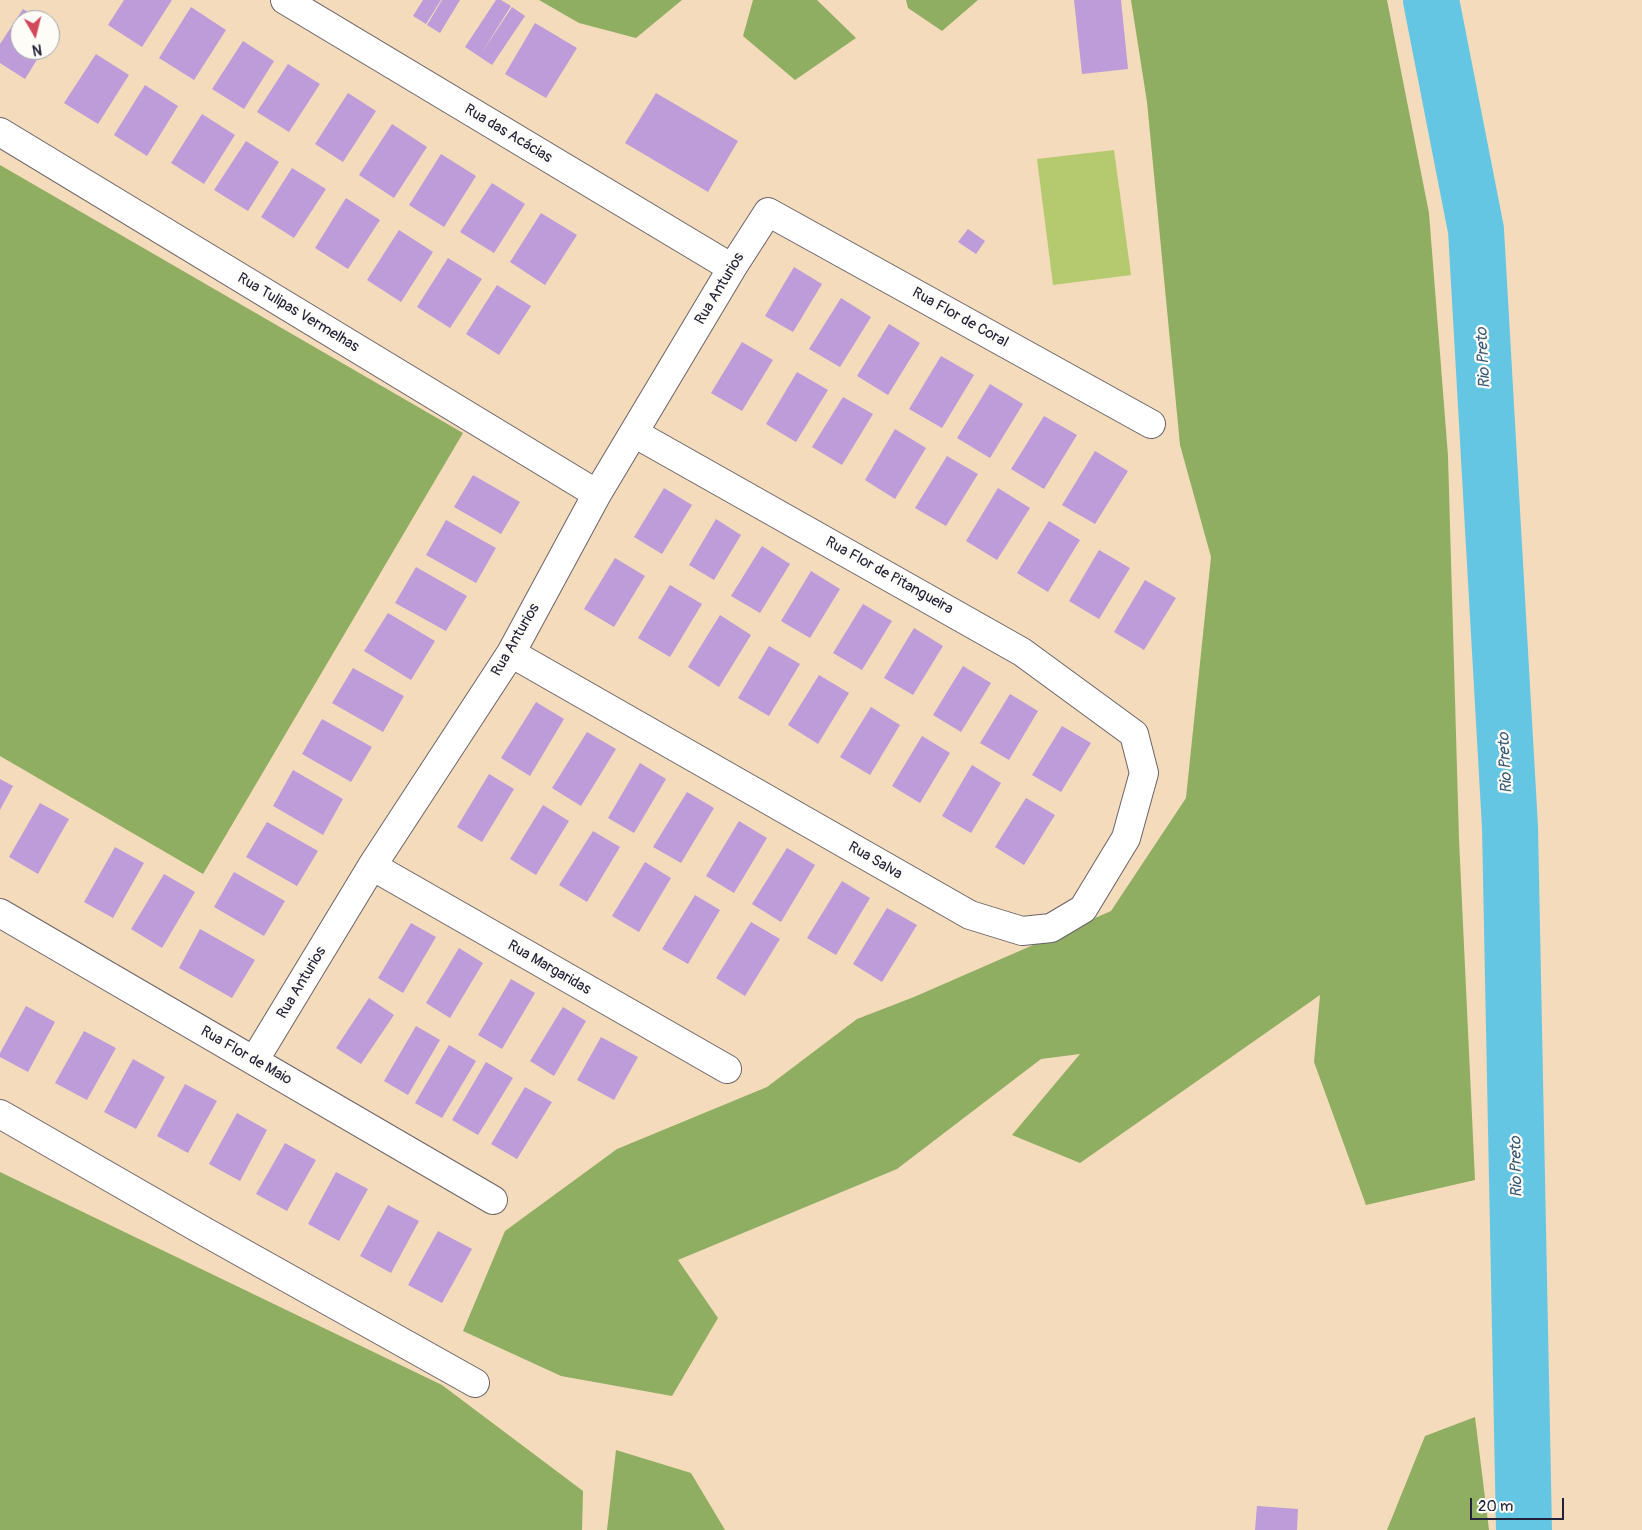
<!DOCTYPE html>
<html>
<head>
<meta charset="utf-8">
<style>
	body { margin:0 }
	#map { position:relative; width:1642px; height:1530px; overflow:hidden; background:#f3dbbc; font-family:Pangolin,sans-serif }
	canvas { display:block }
	.north { position:absolute; left:10px; top:10px; width:50px; height:50px; box-sizing:border-box; background:#fdfcf7; border:1px solid #a5a5ac; border-radius:50%; rotate:172deg; font-size:14px; font-weight:700; line-height:20px; text-align:center; color:#22223b }
	.north::after { content:''; display:block; margin:auto; width:18px; height:22px; background:#d1495b; clip-path:polygon(50% 0,100% 100%,50% 72%,0 100%) }
	.scale { position:absolute; left:1470px; top:1498px; width:94px; height:22px; box-sizing:border-box; border:2px solid #22223b; border-top:0; padding-left:6px; font-size:15px; line-height:18px; white-space:nowrap; color:#22223b; -webkit-text-stroke:4px #fdfcf7; paint-order:stroke }
</style>
</head>
<body>
<div id="map">
<canvas width="1642" height="1530"></canvas>
<div class="north">N</div>
<div class="scale">20 m</div>
</div>
<script>
const c = document.querySelector('canvas').getContext('2d');
c.lineJoin = 'round';
function fill(path, color) {
  c.fillStyle = color;
  c.fill(path, 'evenodd');
}
function trace(path, color, width, dash) {
  c.strokeStyle = color;
  c.lineWidth = width;
  c.lineCap = dash ? 'butt' : 'round';
  c.setLineDash(dash || []);
  c.stroke(path);
}
function label(font, color, halo, rows, align = 'center') {
  c.font = font + ' Pangolin,sans-serif';
  c.lineWidth = 4.5;
  c.setLineDash([]);
  c.textBaseline = 'middle';
  c.strokeStyle = halo;
  c.fillStyle = color;
  for (const [text, x, y, turn = 0] of rows) {
    c.save();
    c.translate(x, y);
    c.rotate((+turn || 0) * Math.PI / 180);
    c.textAlign = isNaN(turn) ? turn : align;
    if (halo) c.strokeText(text, 0, 0);
    c.fillText(text, 0, 0);
    c.restore();
  }
}
fill(new Path2D(`
	M1114,150L1131,275L1053,285L1037,159Z`), '#b5ca6e');
fill(new Path2D(`
	M539,0H682L636,38L579,23Z
	M753,0H817L856,38L795,80L743,36Z
	M906,0H978L942,31L908,8Z
	M1131,0H1387L1429,213L1448,456L1459,839L1475,1180L1366,1205L1314,1062L1320,995L1080,1163L1012,1135L1080,1054L1041,1059L897,1169L678,1260L718,1318L672,1396L561,1376L463,1331L505,1231L617,1149L767,1087L857,1019L914,997L1111,911L1186,798L1211,557L1180,445L1147,102Z
	M0,165L463,433L203,874L0,756Z
	M0,1172L442,1385L583,1491L582,1530H0Z
	M1475,1417L1489,1530H1387L1425,1436Z
	M616,1450L691,1473L725,1530H607Z`), '#90ae61');
trace(new Path2D(`
	M1431,0L1476,230L1510,827L1524,1530`), '#65c6e4', 56);
fill(new Path2D(`
	M124,0H172L142,47L108,25Z
	M423,0H441L426,24L413,16Z
	M442,0H460L440,33L427,25Z
	M496,0H501L511,6L481,54L512,7L525,16L492,65L465,47Z
	M1074,0H1121L1128,69L1082,74Z
	M191,7L226,30L194,80L159,58Z
	M23,9L41,20H20V50H43L25,79L0,63V44Z
	M535,23L577,48L546,98L505,74Z
	M50,26L56,30L50,40Z
	M243,41L274,61L244,109L212,89Z
	M96,54L129,75L98,124L64,103Z
	M288,64L320,84L289,132L257,112Z
	M145,85L178,106L147,156L114,135Z
	M348,93L376,111L343,162L315,144Z
	M656,93L738,141L708,192L625,143Z
	M202,114L235,135L204,184L171,163Z
	M392,124L427,147L394,198L359,175Z
	M246,141L279,162L248,211L214,190Z
	M441,154L476,176L444,227L409,205Z
	M292,168L326,189L294,238L261,217Z
	M492,183L525,204L494,253L460,232Z
	M346,198L380,220L348,269L315,248Z
	M541,213L577,235L545,285L510,262Z
	M968,229L985,241L976,254L958,242Z
	M399,230L433,252L401,302L367,280Z
	M448,258L482,279L450,328L417,307Z
	M794,267L822,284L793,332L765,316Z
	M497,285L531,306L499,355L466,334Z
	M841,298L871,317L840,367L809,349Z
	M889,324L920,343L888,395L857,376Z
	M742,342L773,360L742,411L711,393Z
	M941,356L974,375L942,428L909,409Z
	M797,372L828,390L796,442L766,424Z
	M990,384L1023,404L990,458L957,438Z
	M843,397L873,414L842,465L812,447Z
	M1044,416L1077,435L1044,489L1011,469Z
	M895,429L926,448L895,499L865,480Z
	M1095,451L1128,471L1095,524L1062,505Z
	M947,456L978,474L946,526L915,508Z
	M473,475L520,502L501,534L454,507Z
	M664,488L692,505L662,554L634,537Z
	M998,488L1030,508L997,560L966,541Z
	M716,519L741,535L714,580L689,565Z
	M446,520L496,548L476,583L426,555Z
	M1049,521L1080,540L1048,592L1017,573Z
	M762,546L790,564L760,613L731,596Z
	M1099,550L1130,568L1099,619L1069,601Z
	M615,558L645,576L614,627L584,609Z
	M416,567L467,596L446,631L395,603Z
	M811,571L840,589L810,638L781,621Z
	M1145,580L1176,598L1144,650L1114,632Z
	M670,585L702,604L670,657L638,638Z
	M863,604L892,621L862,670L833,653Z
	M388,613L435,641L411,680L364,651Z
	M720,615L751,635L719,687L688,667Z
	M914,628L943,646L913,695L884,678Z
	M769,646L800,664L769,716L738,698Z
	M963,666L991,683L961,732L933,715Z
	M353,668L404,696L383,732L332,703Z
	M819,675L849,693L818,744L788,725Z
	M1010,694L1038,711L1009,760L980,743Z
	M536,702L564,719L530,776L501,758Z
	M871,707L900,725L870,775L840,757Z
	M322,719L372,747L351,782L302,754Z
	M1062,726L1091,743L1061,792L1032,775Z
	M587,732L616,749L581,806L552,788Z
	M922,736L950,753L920,803L892,786Z
	M640,763L666,779L634,833L608,818Z
	M972,765L1001,783L971,833L942,816Z
	M293,770L343,799L323,835L273,806Z
	M489,774L514,789L482,842L457,827Z
	M0,779L13,786L0,810Z
	M687,792L714,808L681,863L653,847Z
	M1026,798L1055,815L1024,865L995,847Z
	M40,803L69,819L38,874L9,857Z
	M543,805L569,821L536,875L510,859Z
	M739,821L767,838L734,893L706,876Z
	M267,822L318,851L297,886L246,857Z
	M593,831L620,847L587,902L559,885Z
	M115,847L144,863L113,918L84,902Z
	M787,848L815,865L781,922L752,904Z
	M645,862L671,878L639,932L612,916Z
	M234,872L285,901L264,936L214,907Z
	M164,874L195,892L162,948L131,929Z
	M842,881L870,898L836,955L807,938Z
	M695,895L720,910L688,964L662,949Z
	M887,908L917,925L882,982L853,964Z
	M751,922L780,939L745,996L716,978Z
	M411,923L436,937L403,993L378,978Z
	M200,929L255,960L232,998L179,968Z
	M459,948L483,963L450,1018L426,1003Z
	M511,979L535,993L502,1049L478,1035Z
	M369,998L394,1015L361,1064L336,1048Z
	M26,1006L55,1022L28,1072L0,1057V1053Z
	M563,1007L586,1021L554,1076L530,1061Z
	M416,1026L440,1040L408,1095L384,1081Z
	M84,1031L116,1048L87,1100L55,1083Z
	M601,1037L638,1057L614,1100L577,1080Z
	M449,1045L476,1061L442,1118L415,1103Z
	M133,1059L165,1077L136,1129L104,1112Z
	M486,1062L513,1078L478,1135L452,1120Z
	M185,1084L217,1101L188,1153L157,1136Z
	M525,1087L552,1102L517,1159L491,1144Z
	M237,1113L267,1130L240,1181L209,1164Z
	M285,1143L316,1160L287,1211L256,1194Z
	M336,1172L368,1189L339,1241L308,1224Z
	M388,1205L419,1221L391,1273L360,1256Z
	M438,1231L472,1249L442,1303L408,1285Z
	M1257,1506L1298,1509L1297,1530H1255Z`), '#bd9cd9');
const street = new Path2D(`
	M285,0L732,268
	M0,132L597,494
	M511,653L970,915L1022,931L1051,928L1083,909L1126,838L1144,773L1134,734L1022,652L634,433
	M372,866L727,1069
	M0,913L493,1200
	M254,1061L372,866L511,653L597,494L732,268L768,212L1151,424
	M0,1114L200,1229L475,1383`);
trace(street, '#6b6368', 30);
trace(street, '#fff', 28);
label('15px', '#22223b', '#fdfcf7', [
	["Rua das Acácias",508,134,31],
	["Rua Anturios",720,289,-59],
	["Rua Tulipas Vermelhas",298,313,31],
	["Rua Flor de Coral",960,318,29],
	["Rua Flor de Pitangueira",889,576,29],
	["Rua Anturios",516,640,-60],
	["Rua Salva",875,861,30],
	["Rua Margaridas",549,968,30],
	["Rua Anturios",302,983,-59],
	["Rua Flor de Maio",246,1056,30]
]);
label('italic 16px', '#395b76', '#fdfcf7', [
	["Rio Preto",1484,358,-93],
	["Rio Preto",1506,763,-93],
	["Rio Preto",1517,1167,-91]
]);
</script>
</body>
</html>
